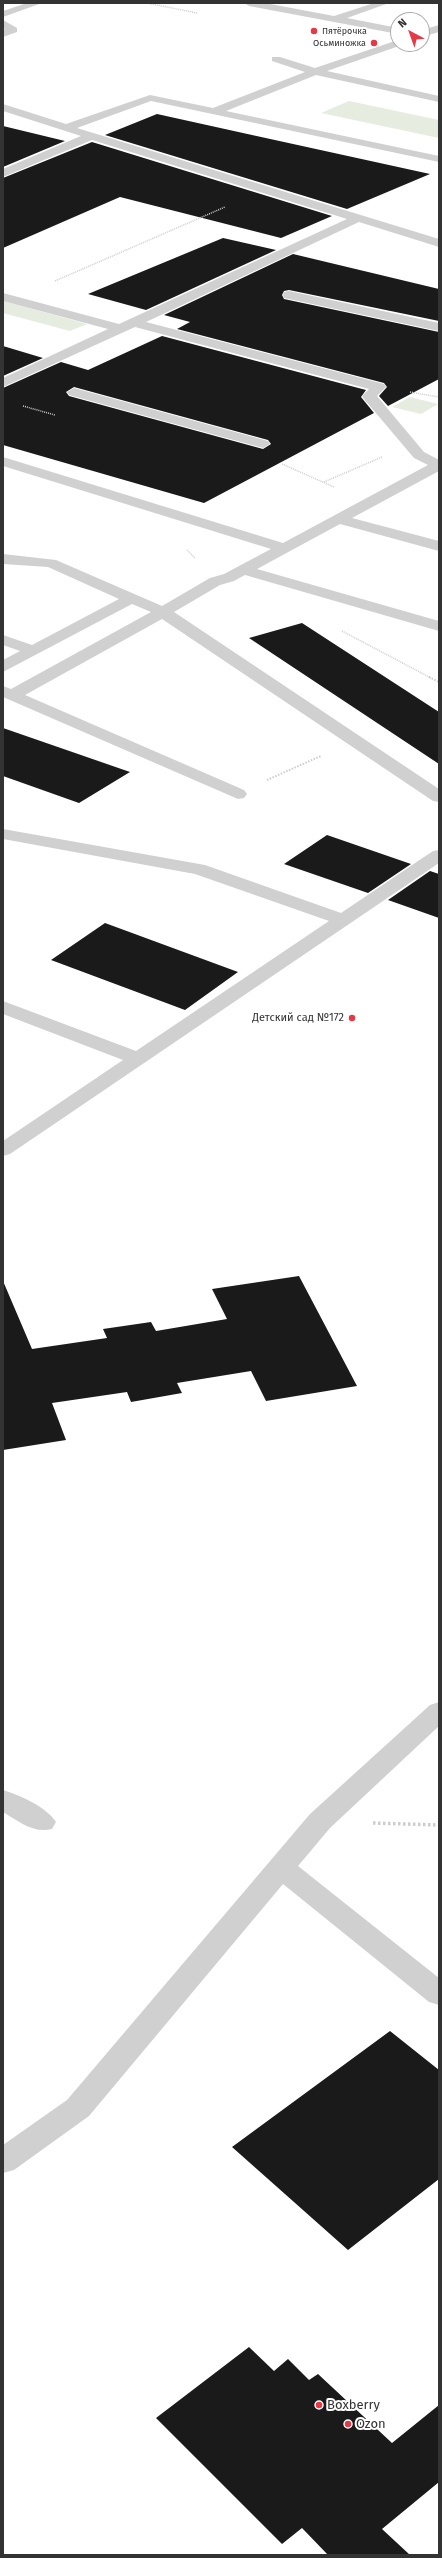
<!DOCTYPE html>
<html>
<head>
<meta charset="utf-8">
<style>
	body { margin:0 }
	#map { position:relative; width:442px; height:2558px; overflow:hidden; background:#fff; font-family:"Fira Sans",sans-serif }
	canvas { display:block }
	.frame { position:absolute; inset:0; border:4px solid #333; pointer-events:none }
	.north { position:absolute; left:390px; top:12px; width:40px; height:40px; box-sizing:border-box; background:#fff; border:1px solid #adadad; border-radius:50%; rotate:319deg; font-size:11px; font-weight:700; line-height:16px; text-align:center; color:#333 }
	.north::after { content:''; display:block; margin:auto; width:14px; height:18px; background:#e63946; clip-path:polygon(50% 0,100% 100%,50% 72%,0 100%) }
</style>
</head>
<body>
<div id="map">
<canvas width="442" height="2558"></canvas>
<div class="frame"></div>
<div class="north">N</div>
</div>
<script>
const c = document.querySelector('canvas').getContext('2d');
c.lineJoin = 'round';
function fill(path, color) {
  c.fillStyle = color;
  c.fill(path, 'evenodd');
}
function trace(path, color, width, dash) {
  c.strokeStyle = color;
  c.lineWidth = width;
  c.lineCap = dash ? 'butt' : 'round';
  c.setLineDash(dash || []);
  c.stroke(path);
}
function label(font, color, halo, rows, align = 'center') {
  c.font = font + ' "Fira Sans",sans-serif';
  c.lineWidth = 4;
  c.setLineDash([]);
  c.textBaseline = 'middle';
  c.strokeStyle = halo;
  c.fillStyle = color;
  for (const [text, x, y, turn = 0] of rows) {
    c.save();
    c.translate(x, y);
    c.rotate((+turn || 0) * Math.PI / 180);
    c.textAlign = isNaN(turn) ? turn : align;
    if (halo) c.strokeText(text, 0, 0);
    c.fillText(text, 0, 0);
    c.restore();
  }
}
fill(new Path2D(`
	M349,101L439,120V138L321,113Z
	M3,301L87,324L70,331L3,313Z
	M410,397L438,404L421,414L392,407Z`), '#e6ecdf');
fill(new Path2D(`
	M157,114L252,135L430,174L347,209L105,135Z
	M3,126L65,141L3,167Z
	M92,142L332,216L281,238L120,197L3,248V178Z
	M223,238L276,250L146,310L88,294Z
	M293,254L439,289V321L289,290L284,291L282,295L284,299L439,332V379L388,406L379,396L387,387L384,383L177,329L190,322L164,315Z
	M162,336L366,390L361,397L374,413L204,503L3,445V388L61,362L88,370ZM74,387L268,440L271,444L263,449L69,396L66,392Z
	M3,346L43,358L3,376Z
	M302,623L439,712V764L249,638Z
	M3,728L130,772L79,803L3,776Z
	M327,835L411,864L368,893L284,864Z
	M430,871L439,874V918L388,900Z
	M105,923L238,972L185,1010L51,960Z
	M299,1276L357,1386L266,1401L251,1371L177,1383L182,1393L131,1402L127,1392L52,1403L66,1440L3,1450V1281L32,1349L107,1338L103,1329L151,1322L156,1331L227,1319L212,1289Z
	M390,2031L439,2070V2179L348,2250L232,2147Z
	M249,2347L274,2371L288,2359L309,2380L318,2374L392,2443L439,2405V2482L382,2529L410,2555H328L302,2528L282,2544L156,2418Z`), '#1a1a1a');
trace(new Path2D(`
	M147,3L197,13
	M55,281L225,207
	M410,392L439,397
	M23,406L55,415
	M282,464L334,487
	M324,482L382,457
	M187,550L195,558
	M342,631L431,678`), '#cdcdcd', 1.5, [1, 1]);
trace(new Path2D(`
	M429,677L439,682
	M267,780L321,756`), '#cdcdcd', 2, [1.5, 1.5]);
trace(new Path2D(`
	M373,1823L439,1825`), '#cdcdcd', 3.5, [2.5, 2.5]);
fill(new Path2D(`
	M27,3H42L3,17V11Z
	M244,3H265L334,16L374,3H389L347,18L398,28V34L249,6Z
	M3,20L17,28V32L3,37V30L5,29L3,28Z
	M439,25V32L422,37V30Z
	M398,40V44L402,45L327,71L439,96V102L316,75L226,111L439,156V162L151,101L77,128L439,239V247L359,222L146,322L384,384L386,387L377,396L424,452L439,460V471L352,518L439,541V551L340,524L257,569L439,621V631L245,575L234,581L220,585L174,612L439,789V802L433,801L162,619L25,695L244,790L247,794L244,798L238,799L3,697V686L11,689L151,612L132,604L3,672V660L20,651L3,645V635L32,645L119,599L48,567L3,564V554L56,560L162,606L210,578L224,574L271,549L3,466V457L283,543L428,465L414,458L364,399L362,396L369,389L135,327L3,387V378L108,329L3,301V293L119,324L347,219L92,140L3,177V169L81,136L3,111V104L66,124L150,95L213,108L305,72L272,61V57H280L315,68Z
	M289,291L439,323V331L284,298L283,295L284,292Z
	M74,388L268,441L270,444L263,448L69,395L67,392Z
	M3,829L205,865L341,913L433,851L439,850V863L10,1154L3,1156V1141L123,1060L3,1014V1001L136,1051L329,921L195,874L3,839Z
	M439,1702V1726L330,1828L298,1866L439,1978V2005L429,2002L283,1884L89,2116L14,2170L3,2173V2145L67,2100L310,1814L430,1705Z
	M3,1790C19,1795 47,1807 56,1822L52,1829C34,1834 18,1821 3,1812Z`), '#d0d0d0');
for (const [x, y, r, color] of [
	[314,31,4,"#e63946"],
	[374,43,4,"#e63946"],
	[352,1018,4,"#e63946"],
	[319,2405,4,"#e63946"],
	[348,2424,4,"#e63946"]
]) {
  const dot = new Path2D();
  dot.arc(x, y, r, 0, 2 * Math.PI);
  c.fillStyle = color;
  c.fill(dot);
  trace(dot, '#fff', 1.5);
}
label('9px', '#333', '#fff', [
	["Пятёрочка",322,31],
	["Осьминожка",366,43,"right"]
], 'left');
label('11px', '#333', '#fff', [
	["Детский сад №172",344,1018]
], 'right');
label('13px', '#333', '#fff', [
	["Boxberry",327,2405],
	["Ozon",356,2424]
], 'left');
</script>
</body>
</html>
